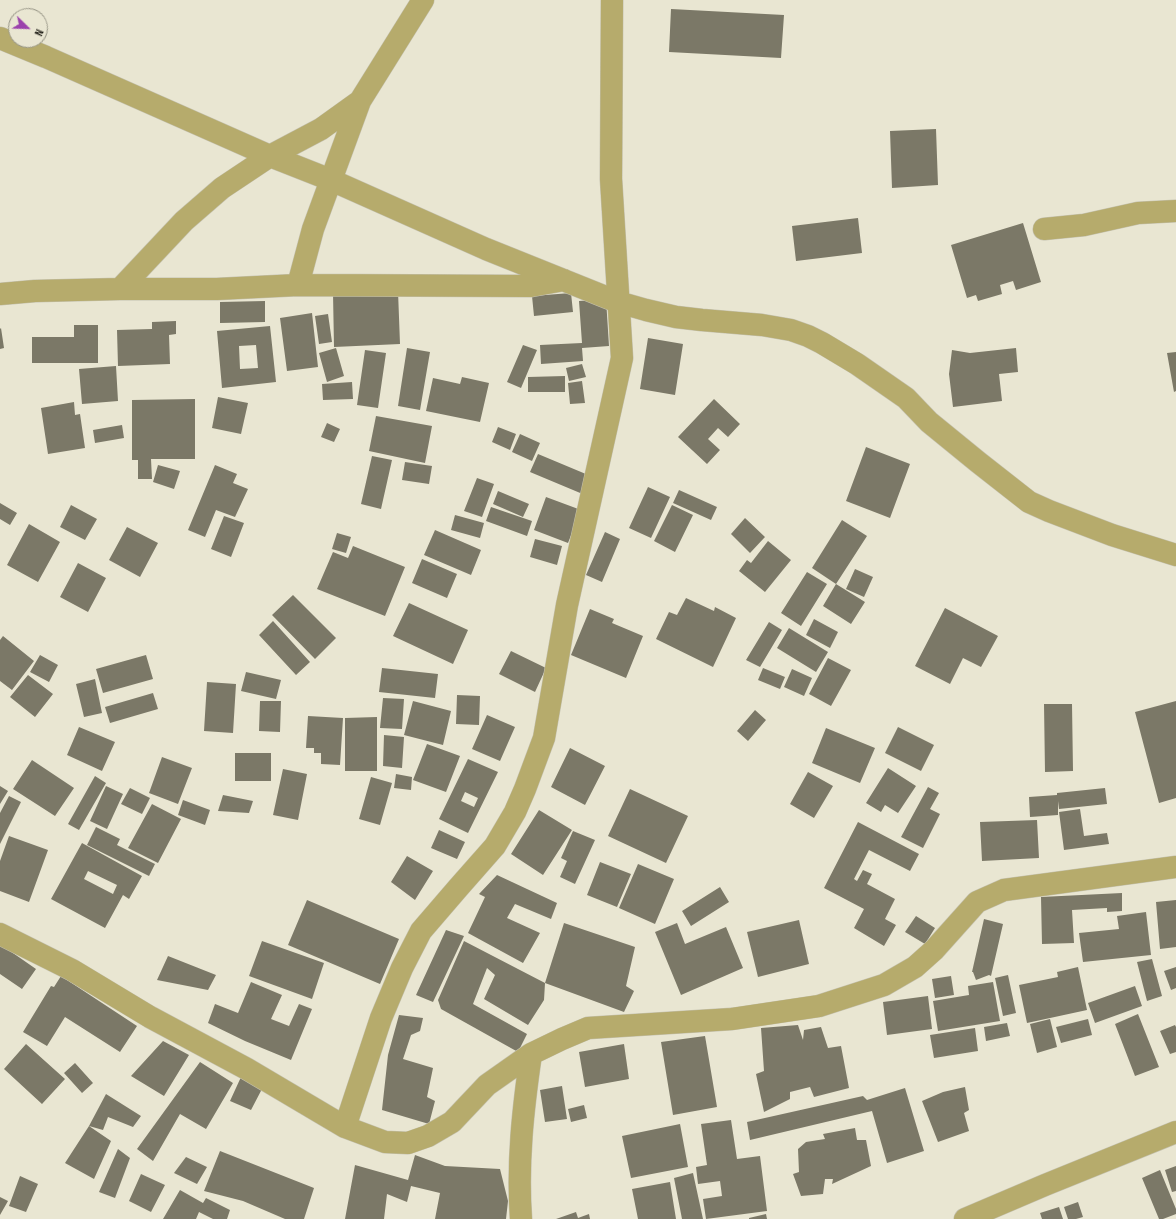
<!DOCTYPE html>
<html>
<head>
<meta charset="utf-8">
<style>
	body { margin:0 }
	#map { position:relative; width:1176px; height:1219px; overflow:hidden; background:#e9e6d2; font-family:"Sofia Sans Condensed",sans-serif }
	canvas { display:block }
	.north { position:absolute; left:8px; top:8px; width:40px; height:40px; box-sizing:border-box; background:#e9e6d2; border:1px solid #969485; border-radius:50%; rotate:113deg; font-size:11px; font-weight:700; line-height:16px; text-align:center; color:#1a1912 }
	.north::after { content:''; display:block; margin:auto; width:14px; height:18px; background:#9b41ac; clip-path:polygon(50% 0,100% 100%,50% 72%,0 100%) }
</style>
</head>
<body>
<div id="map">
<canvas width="1176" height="1219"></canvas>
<div class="north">N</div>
</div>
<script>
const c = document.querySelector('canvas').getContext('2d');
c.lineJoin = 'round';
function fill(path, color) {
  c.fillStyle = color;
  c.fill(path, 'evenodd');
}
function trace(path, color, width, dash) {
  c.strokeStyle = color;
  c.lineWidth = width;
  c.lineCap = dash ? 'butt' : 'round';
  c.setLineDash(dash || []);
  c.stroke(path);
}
fill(new Path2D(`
	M671,9L784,15L781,58L669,52Z
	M936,129L938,185L892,188L890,131Z
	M858,218L862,253L796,261L792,226Z
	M1023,223L1041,282L1016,290L1013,281L1000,285L1002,294L978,301L976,295L967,298L951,245Z
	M398,291L400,344L334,347L333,293Z
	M571,293L573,312L534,316L532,296Z
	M606,299L609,346L582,348L583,361L541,364L540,345L582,343L579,301Z
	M265,301V322L220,323V302Z
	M312,313L318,367L287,371L280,318Z
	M328,314L332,342L319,344L315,316Z
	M176,321V334L169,335L170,364L118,366L117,330L152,329V322Z
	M74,325H98V363H32V337H74Z
	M270,326L276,382L222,388L217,331ZM256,345L258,368L240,369L239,346Z
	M1,328L4,348L0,349V329Z
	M648,338L683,344L675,395L640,389Z
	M523,345L537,350L521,388L507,382Z
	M336,348L344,376L327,382L319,353Z
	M407,348L430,352L420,410L398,406Z
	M1016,348L1018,372L999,374L1002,401L953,407L949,374L952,350L970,353Z
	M365,350L386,353L378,408L357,405Z
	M1176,352V391L1174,392L1167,353Z
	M582,364L586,377L569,381L566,368Z
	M116,366L118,401L82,404L79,369Z
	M565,376V392H528V377Z
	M462,377L489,383L480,422L426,411L433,378L460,384Z
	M582,381L585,403L570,404L568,383Z
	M352,382L353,399L323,400L322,384Z
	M218,397L248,403L241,434L212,428Z
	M195,399V459H151L152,479H138V460H132V400Z
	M714,399L740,424L728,437L718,428L708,439L720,450L707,464L678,437Z
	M74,402L75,415L80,414L85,448L48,454L41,408Z
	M376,416L432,426L425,463L369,451Z
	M327,423L340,429L334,442L321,437Z
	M122,425L124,438L95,443L93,430Z
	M498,427L516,434L510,450L492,442Z
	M520,434L540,443L532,461L512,452Z
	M866,447L910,464L890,518L846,501Z
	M538,454L593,477L585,495L530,472Z
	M372,456L392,460L381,509L361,504Z
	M405,462L432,466L429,484L402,480Z
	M158,465L180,471L174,489L153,482Z
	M215,465L237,474L233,483L248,489L235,517L216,510L205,537L188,530Z
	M477,478L494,484L482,517L464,511Z
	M648,487L670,497L651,538L629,528Z
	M679,490L717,507L711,520L673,503Z
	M498,491L529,504L523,517L493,504Z
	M546,497L581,510L568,543L534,530Z
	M0,503L17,513L10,525L0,519Z
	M71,505L97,519L85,540L60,527Z
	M672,505L693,515L675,552L654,541Z
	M491,507L532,521L527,536L486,521Z
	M455,515L484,523L480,538L451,530Z
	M224,516L244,523L231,557L211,549Z
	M745,518L765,537L750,553L731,534Z
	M842,520L867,536L836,584L812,568Z
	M29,524L60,542L38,582L7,565Z
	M127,527L158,543L140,577L109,560Z
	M435,530L481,550L471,575L424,555Z
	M605,532L620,539L602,582L586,575Z
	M337,533L351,537L346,553L332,549Z
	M535,539L562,546L557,565L530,557Z
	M768,541L791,560L765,592L739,571L747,560L751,563Z
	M353,546L405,567L385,616L317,589L333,552L348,558Z
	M422,559L457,574L447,598L412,583Z
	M78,563L106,578L88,612L60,597Z
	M855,569L873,577L864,597L846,589Z
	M807,572L827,584L801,626L781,613Z
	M836,584L865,602L851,624L823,606Z
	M293,595L336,638L315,659L272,615Z
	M686,598L714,611L715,607L736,618L713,667L656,639L669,612L677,615Z
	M409,603L468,630L453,664L393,636Z
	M945,608L998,636L981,667L963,658L950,684L915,666Z
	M590,609L614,619L612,623L643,636L626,678L571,655Z
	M814,619L838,632L830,648L806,635Z
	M273,621L310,662L296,675L259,635Z
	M769,622L782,630L760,667L746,660Z
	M789,628L828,652L816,672L777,648Z
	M3,636L34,661L12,690L0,681V640Z
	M511,651L546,668L535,692L499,674Z
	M40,655L58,665L49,682L30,672Z
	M146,655L153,679L103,693L96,669Z
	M828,658L851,670L831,706L809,694Z
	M382,668L438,674L435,698L379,692Z
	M763,668L785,677L780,689L758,680Z
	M792,669L812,678L804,696L784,687Z
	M246,672L281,680L276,699L241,691Z
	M28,675L53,694L35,717L10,697Z
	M95,679L102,713L84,717L76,684Z
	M207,682L236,684L233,733L204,731Z
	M153,693L158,709L110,723L105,707Z
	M457,695L480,696L479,725L456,724Z
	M383,698L404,699L402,729L380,728Z
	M260,701H281L280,732L259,731Z
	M413,701L451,711L443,745L404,735Z
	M1176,701V798L1159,803L1135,712Z
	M1044,704H1072L1073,771L1045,772Z
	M755,710L766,720L748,741L737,731Z
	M487,715L515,727L500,761L472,749Z
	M308,716L343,718L340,765L321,764V753H314V748H306Z
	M377,717V771H345V718Z
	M79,727L115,742L102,771L67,755Z
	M898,727L934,745L921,771L885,753Z
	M826,728L875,748L860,783L812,763Z
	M384,735L404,737L402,768L383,766Z
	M427,744L460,756L446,792L413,780Z
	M570,748L605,766L585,805L551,787Z
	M235,753H271V781H235Z
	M162,757L192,768L178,804L149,793Z
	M468,759L498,772L468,833L439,819ZM465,792L478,798L474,807L461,801Z
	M32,760L74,788L55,816L13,789Z
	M888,768L916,786L898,813L885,805L881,812L866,803Z
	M283,769L307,774L298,820L273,815Z
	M808,772L833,786L814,818L790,804Z
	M396,774L412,777L411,790L394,788Z
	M95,776L106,783L79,830L68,824Z
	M371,777L392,783L380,825L359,819Z
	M0,786L8,791L0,804Z
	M106,786L123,794L107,829L90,821Z
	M928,787L939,793L930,809L940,814L923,848L901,837Z
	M130,788L150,798L142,814L121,804Z
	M1105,788L1107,804L1059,809L1058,801V815L1030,817L1029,797L1057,795V793Z
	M630,789L688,816L666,863L608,836Z
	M223,795L253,801L249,813L218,811Z
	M9,796L21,802L0,844V813Z
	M183,800L210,810L205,825L178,815Z
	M152,804L181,819L158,863L128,848Z
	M1080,809L1084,836L1107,833L1109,844L1064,850L1059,812Z
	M539,810L572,830L543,875L511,854Z
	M1037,820L1039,858L982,861L980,822Z
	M858,822L919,854L910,871L869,850L854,879L857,881L863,870L872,874L867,884L895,899L885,919L896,925L884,946L854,928L864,909L824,888Z
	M96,827L120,839L117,845L155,864L149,876L87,845Z
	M439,830L465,842L457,859L431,848Z
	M573,831L595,840L575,884L560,877L567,861L561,858Z
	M9,836L48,850L29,902L0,891V861Z
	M82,843L142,876L129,899L123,895L105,928L51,899ZM88,871L117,885L113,894L84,879Z
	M407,856L433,871L415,900L391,882Z
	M600,862L631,874L617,907L587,895Z
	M638,864L674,879L655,924L619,908Z
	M497,875L557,903L551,919L515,904L507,918L540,933L523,963L468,933L485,897L479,894Z
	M720,887L729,902L691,926L682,911Z
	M1122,893V911L1107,912V908L1072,910L1074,943L1042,944L1041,897Z
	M307,900L399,939L380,984L288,945Z
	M1176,900V947L1160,949L1156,902Z
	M1146,912L1151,955L1083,962L1079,933L1119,929L1117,916Z
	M916,916L935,928L925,944L905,932Z
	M984,919L1003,924L991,976L989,975L976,980L973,972H972Z
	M799,920L809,964L758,977L747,932Z
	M564,923L635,947L626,986L634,991L624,1012L545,983Z
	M677,923L685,944L726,927L743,968L681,995L655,932Z
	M446,930L464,936L433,1002L416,995Z
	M262,941L324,963L312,999L249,976Z
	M464,941L545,983L544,1000L528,1025L484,999L495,975L487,968L473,1004L527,1034L518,1052L441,1009L438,1000Z
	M0,944L36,969L22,989L0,974Z
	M168,956L216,975L208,990L157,980Z
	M1152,959L1162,996L1147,1001L1137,962Z
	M1078,967L1087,1010L1027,1023L1019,985L1058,977L1057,972Z
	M1176,967V988L1171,990L1164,971Z
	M1008,975L1016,1013L1003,1016L995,978Z
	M61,976L137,1026L120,1052L65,1017L47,1046L23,1032L51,986L54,987Z
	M951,976L954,995L935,998L932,979Z
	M251,982L282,995L271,1019L289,1026L299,1004L312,1009L291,1060L245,1041L208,1023L215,1004L238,1013Z
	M993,982L1000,1021L938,1031L933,1001L969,995L968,986Z
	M1135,986L1142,1006L1095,1023L1088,1003Z
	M928,996L932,1029L887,1035L883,1002Z
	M1138,1014L1159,1067L1135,1076L1115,1024Z
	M399,1015L423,1018L420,1031L411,1035L403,1059L433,1068L427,1097L435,1101L429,1124L382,1110L388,1055Z
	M1050,1019L1057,1047L1037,1053L1030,1024Z
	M1088,1019L1092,1035L1061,1043L1056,1027Z
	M1007,1023L1010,1036L986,1041L984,1027Z
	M798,1025L803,1040L804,1030L821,1027L828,1048L841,1046L849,1088L814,1097L810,1087L790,1092V1099L764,1112L756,1074L764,1071L761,1028Z
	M1175,1025L1176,1027V1052L1170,1054L1160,1031Z
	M975,1028L978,1051L934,1058L930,1035Z
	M705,1036L717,1107L673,1115L661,1042Z
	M163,1041L189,1055L164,1096L131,1076Z
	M26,1044L65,1079L42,1104L4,1069Z
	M624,1044L629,1079L585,1087L579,1052Z
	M200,1062L233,1083L206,1129L180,1114L153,1161L137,1149Z
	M75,1063L93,1083L82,1093L64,1073Z
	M241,1077L263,1087L251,1110L230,1101Z
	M562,1086L567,1119L545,1122L540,1090Z
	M965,1087L969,1110L964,1113L969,1131L938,1142L922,1101L943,1092Z
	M905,1088L924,1151L887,1163L872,1111L750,1140L747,1122L863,1096L867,1100Z
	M106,1094L141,1116L133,1127L108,1117L103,1130L89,1126L111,1141L94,1179L65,1163L89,1126Z
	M584,1105L587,1118L571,1122L568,1109Z
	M731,1120L737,1159L760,1156L767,1211L706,1219L703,1199L722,1196L720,1181L698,1184L696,1167L707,1165L701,1124Z
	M680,1124L688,1167L631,1178L622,1136Z
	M855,1128L857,1140H866L871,1166L832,1184L833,1179H825L823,1194L801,1196L793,1174L799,1172L798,1149L806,1142L825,1139L823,1134Z
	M118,1149L130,1158L115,1198L99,1192Z
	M220,1151L314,1188L304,1219H285L243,1201L204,1191Z
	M415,1155L445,1166L500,1169L508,1201L506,1219H435L440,1193L411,1186L407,1202L387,1194L384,1219H345L355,1165L408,1180Z
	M186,1157L207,1167L197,1184L174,1173Z
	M1176,1166V1191L1172,1192L1165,1170Z
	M1160,1170L1176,1209V1214L1163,1219H1159L1142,1178Z
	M693,1173L703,1219H682L674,1178Z
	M141,1174L165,1185L151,1212L129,1201Z
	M20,1176L38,1184L26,1212L9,1206Z
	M670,1182L676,1219H638L632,1189Z
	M180,1190L203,1203L206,1198L230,1210L227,1219H213L199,1212L196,1219H163Z
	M0,1197L8,1201L0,1215Z
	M1078,1202L1083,1217L1076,1219H1068L1064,1207Z
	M1059,1207L1063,1219H1042L1040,1213Z
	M576,1212L578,1218L589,1214L590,1219H556Z
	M766,1214L767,1219H749V1218Z`), '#7b7867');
const minor = new Path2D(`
	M0,38L46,57L270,156L331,180L486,249L618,302L646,310L676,317L702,320L762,325L791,330L808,336L822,343L857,364L906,398L929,422L978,462L1029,502L1049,511L1112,535L1176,555
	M1044,229L1084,225L1138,213L1176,211
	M298,285L313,229L360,101L423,0
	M120,289L184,221L222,188L270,156L321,129L360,101
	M0,294L35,291L120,289H217L298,285L531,286L564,280
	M0,934L72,970L150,1017L247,1069L345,1127L385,1142L408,1143L428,1136L452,1122L487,1085L531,1054L562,1039L588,1028L732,1019L819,1006L884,985L915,967L934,950L977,902L1004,890L1176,867
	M345,1127L381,1018L402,968L421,931L458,888L495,846L515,812L525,789L544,738L567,605L622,358L611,179L612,0
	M521,1219C517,1163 523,1109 531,1054
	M965,1219L1045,1185L1176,1132`);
trace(minor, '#c4c1af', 23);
trace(minor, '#b6ab6c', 22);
</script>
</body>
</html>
